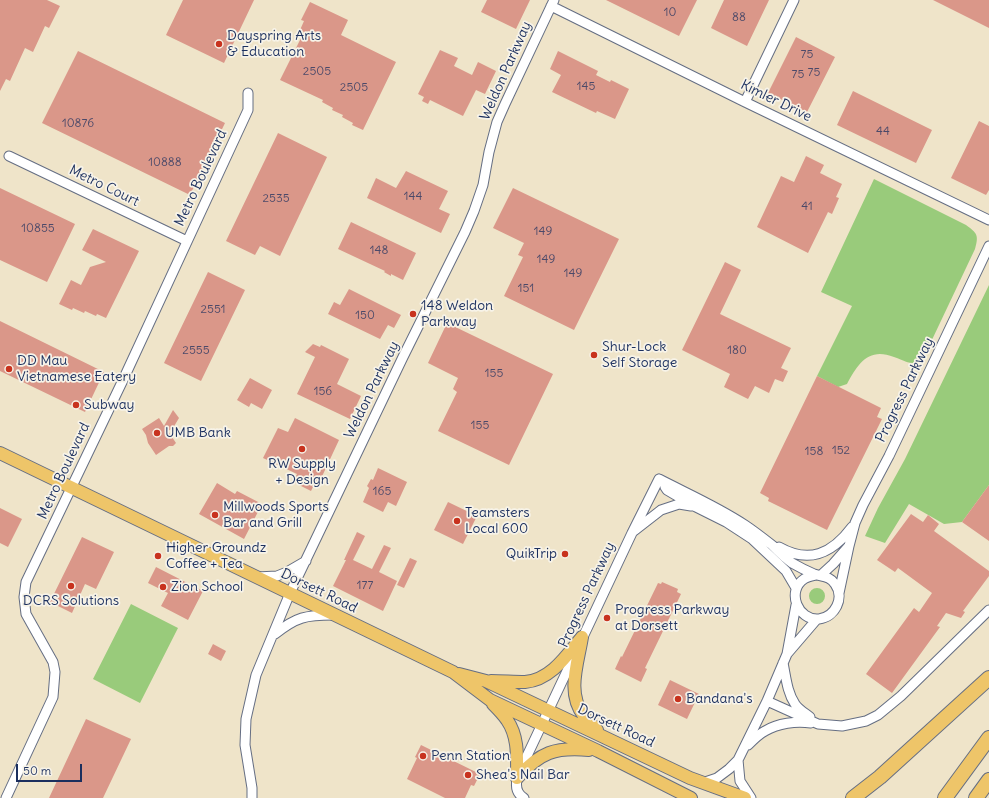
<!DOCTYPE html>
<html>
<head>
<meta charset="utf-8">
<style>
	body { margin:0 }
	#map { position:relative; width:989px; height:798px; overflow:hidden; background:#efe4c9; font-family:Delius,sans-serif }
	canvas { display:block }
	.scale { position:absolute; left:16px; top:764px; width:66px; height:18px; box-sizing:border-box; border:2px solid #1b2f5e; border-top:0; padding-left:5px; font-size:12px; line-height:14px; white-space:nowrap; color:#1b2f5e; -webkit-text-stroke:3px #f7f3e8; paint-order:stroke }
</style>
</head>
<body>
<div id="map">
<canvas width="989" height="798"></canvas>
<div class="scale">50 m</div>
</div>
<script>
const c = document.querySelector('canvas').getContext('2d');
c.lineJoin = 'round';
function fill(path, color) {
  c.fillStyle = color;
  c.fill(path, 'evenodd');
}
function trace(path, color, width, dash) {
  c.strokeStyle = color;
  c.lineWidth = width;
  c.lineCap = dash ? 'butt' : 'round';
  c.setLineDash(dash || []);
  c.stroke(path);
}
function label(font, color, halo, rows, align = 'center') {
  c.font = font + ' Delius,sans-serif';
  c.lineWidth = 3.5;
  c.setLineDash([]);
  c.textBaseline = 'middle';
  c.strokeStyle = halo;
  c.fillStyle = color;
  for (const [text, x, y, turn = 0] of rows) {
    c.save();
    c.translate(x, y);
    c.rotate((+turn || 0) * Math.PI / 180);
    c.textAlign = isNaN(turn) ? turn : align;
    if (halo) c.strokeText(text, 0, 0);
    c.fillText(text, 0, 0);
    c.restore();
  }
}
fill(new Path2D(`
	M874,179L966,225C977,233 979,235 975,249L921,363C907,364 906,361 894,357C868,347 858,364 847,384L838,387L817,376L852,306L821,292Z
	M989,285V485L962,522L944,524L909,504L885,543L865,536L878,508L905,459Z
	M809 596a8 8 0 1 1 16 0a8 8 0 1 1-16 0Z
	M131,604L178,628L140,703L93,679Z`), '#99cb7b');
fill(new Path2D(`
	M0,0H47L60,6L49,28L45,26L33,52L25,48L10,81L6,79L0,91Z
	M183,0H254L224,63L166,35Z
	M487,0H530L516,29L481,12Z
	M606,0H697L679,36Z
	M724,0H769L747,46L711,28Z
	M933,0H989V28Z
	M310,2L348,20L341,35L396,62L363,130L352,125L353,123L342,117L343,115L332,110L333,108L322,102L323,100L280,80L304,32L300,30L304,21L301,20Z
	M796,37L835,57L807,112L768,93Z
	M440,50L458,58L454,66L472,75L478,62L496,71L485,94L476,90L463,116L430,100L428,104L422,101L424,97L418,94Z
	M78,51L225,123L190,195L42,123Z
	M558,51L598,71L596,75L610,82L611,80L629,89L615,119L597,111L596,113L552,92L561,75L550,69Z
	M853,91L932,130L916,163L837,125Z
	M979,121L989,126V190L986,195L951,178Z
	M278,133L327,157L280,256L260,246L255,255L226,241Z
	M806,156L824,165L820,173L842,184L836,197L839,198L832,214L828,212L808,253L757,227L781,176L794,182Z
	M406,171L448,191L439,209L450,214L441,233L367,198L376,178L396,188Z
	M0,188L75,224L47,282L0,260Z
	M513,188L619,239L574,330L504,296L523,257L518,255L524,243L493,228Z
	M351,222L416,253L403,280L391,274V276L384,272L385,271L338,249Z
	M93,229L139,251L106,318L97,314L96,316L85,311L84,313L73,308L72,310L59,304L71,280L81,285L90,267L106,262L82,250Z
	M725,262L741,270L720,314L791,348L781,368L788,371L783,382L775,379L769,393L755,386L748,399L724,387L730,374L682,350Z
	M208,272L245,290L201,381L164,363Z
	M349,289L401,315L394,328L388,325L380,339L328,314L334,302L340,305Z
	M0,321L104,372L85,412L0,371Z
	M447,323L553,374L509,465L438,431L457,392L453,389L458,378L428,363Z
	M313,344L320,347L321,345L349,359L337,384L361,396L350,419L297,394L315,357L305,352Z
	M817,376L881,408L877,417L882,419L827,530L768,501L769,498L760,493Z
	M250,378L272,390L262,409L251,403L249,407L237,400Z
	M173,410L179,418L173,428L168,431L176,443L173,446H169L156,455L148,443L146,435L142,429L159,418L164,426Z
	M295,418L339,440L318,485L315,483L311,491L293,482L297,474L263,458L278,428L288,432Z
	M378,468L407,482L396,506L388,502L383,512L363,502L369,488L367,486L371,479L373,480Z
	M217,483L235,494L237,491L262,504L244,539L199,514Z
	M989,485V541L962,522Z
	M448,502L477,516L463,544L434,530Z
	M0,508L22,519L8,547L0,543Z
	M911,514L923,522L928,515L939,524L934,531L989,571V576L963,611L965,612L961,618L946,613L937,626L940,627L892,693L866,674L914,608L919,612L932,593L898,568L895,572L877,560Z
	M357,532L365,536L353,560L372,569L384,545L391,548L379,572L397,581L383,611L333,586L346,560H344Z
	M82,537L114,552L96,589L85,584L72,613L50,602Z
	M410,558L417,561L404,588L397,585Z
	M156,567L203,591L188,620L161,606L168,593L148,583Z
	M662,582L678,589L677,592L681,594L645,668L647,669L641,682L615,669L621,656L622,657L658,583L661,584Z
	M213,644L226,651L221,661L208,654Z
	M670,680L699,694L687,719L658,705Z
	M86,719L131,739L103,798H49Z
	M421,745L480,774L474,786L471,785L465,798H445L407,779L417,758L415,757Z`), '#da9789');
const minor = new Path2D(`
	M551,6L745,102L989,220
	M745,102L794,0
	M9,156L187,241
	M659,479C688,494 718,507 745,525C754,531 763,538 772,545C778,551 785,558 792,563C799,567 807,571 814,574C822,577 830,576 835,584C845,598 835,617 819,619C798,621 786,591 804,579C807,577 812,576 816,575
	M665,487L667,490L696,507L726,522L752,539L786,571L796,588
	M634,531L661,510L679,504L691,506
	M779,547C809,564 832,554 852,527
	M821,575L833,564L848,547
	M257,577L277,576L287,572L306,561
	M839,593L849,546L855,523L863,505L889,456L989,246
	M275,634C296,617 306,615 333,615
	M787,654L817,619
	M783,663C786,677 787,692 795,704C798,709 805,713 810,717
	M767,701L818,724L842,726L866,721L878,715L901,696L989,610
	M748,745C753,740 759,734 765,731C778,723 796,721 811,723
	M738,760L740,781L751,798
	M702,783L717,778L729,769L738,760L767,701L787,654L796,605
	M6,798L53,697L55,672L53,662L26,614L24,597L26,582L123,380L248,110V93
	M252,798V788L245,745L246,719L256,675L290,593L403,357L465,232L474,211L483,185L489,152L497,122L505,104L554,0
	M524,798C509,789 520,770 526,758L632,533L659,479`);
const major = new Path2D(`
	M0,453L453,672L490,700L598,751L691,798
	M582,637C578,663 566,693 584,716C587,721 593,725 597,730
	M459,674L486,681L690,778L745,798
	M491,681C502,681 514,682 525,682C551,680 567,655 582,637
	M493,704C498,709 503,714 507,720C519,737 517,759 517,778
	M517,778C540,752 555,747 589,750`);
const highway = new Path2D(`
	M853,798L880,777L989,678
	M945,798L989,738
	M976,798L989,780`);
trace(minor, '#656e83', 11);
trace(major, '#656e83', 14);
trace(highway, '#656e83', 16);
trace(minor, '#fff', 9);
trace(major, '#eec569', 12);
trace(highway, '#eec569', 14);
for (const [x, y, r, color] of [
	[219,44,4,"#c8321e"],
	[413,314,4,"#c8321e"],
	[594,355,4,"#c8321e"],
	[9,369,4,"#c8321e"],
	[76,405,4,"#c8321e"],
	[157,433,4,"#c8321e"],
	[302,449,4,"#c8321e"],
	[215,515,4,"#c8321e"],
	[457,521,4,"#c8321e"],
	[565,554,4,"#c8321e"],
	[158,556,4,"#c8321e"],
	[71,586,4,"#c8321e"],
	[163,587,4,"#c8321e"],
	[607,618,4,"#c8321e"],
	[678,699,4,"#c8321e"],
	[423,756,4,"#c8321e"],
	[468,775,4,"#c8321e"]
]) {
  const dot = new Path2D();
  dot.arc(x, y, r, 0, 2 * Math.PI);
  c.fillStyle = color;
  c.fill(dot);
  trace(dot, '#f7f3e8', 1.5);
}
label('12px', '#4b4969', null, [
	["10",670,13],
	["88",739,18],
	["75",807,55],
	["2505",317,72],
	["75",814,73],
	["75",798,75],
	["145",586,87],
	["2505",354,88],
	["10876",78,124],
	["44",883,132],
	["10888",165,163],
	["144",413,197],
	["2535",276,199],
	["41",807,207],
	["10855",38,229],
	["149",543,232],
	["148",379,251],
	["149",546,260],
	["149",573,274],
	["151",526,289],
	["2551",213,310],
	["150",365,316],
	["2555",196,351],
	["180",737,351],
	["155",494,374],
	["156",323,392],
	["155",480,426],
	["152",841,451],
	["158",814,452],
	["165",382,492],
	["177",365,586]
]);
label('14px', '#1b2f5e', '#f7f3e8', [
	["Dayspring Arts",227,36],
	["& Education",227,52],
	["148 Weldon",421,306],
	["Parkway",421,322],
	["Shur-Lock",602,347],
	["Self Storage",602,363],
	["DD Mau",17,361],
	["Vietnamese Eatery",17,377],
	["Subway",84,405],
	["UMB Bank",165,433],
	["RW Supply",302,464,"center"],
	["+ Design",302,480,"center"],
	["Millwoods Sports",223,507],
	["Bar and Grill",223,523],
	["Teamsters",465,513],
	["Local 600",465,529],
	["Higher Groundz",166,548],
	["Coffee + Tea",166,564],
	["QuikTrip",557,554,"right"],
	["Zion School",171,587],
	["DCRS Solutions",71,601,"center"],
	["Progress Parkway",615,610],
	["at Dorsett",615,626],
	["Bandana's",686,699],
	["Penn Station",431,756],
	["Shea's Nail Bar",476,775]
], 'left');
label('14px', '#1b2f5e', '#f7f3e8', [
	["Weldon Parkway",506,71,-66],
	["Kimler Drive",776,101,26],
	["Metro Boulevard",201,178,-65],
	["Metro Court",104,186,26],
	["Weldon Parkway",372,390,-64],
	["Progress Parkway",905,390,-64],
	["Metro Boulevard",64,471,-65],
	["Dorsett Road",319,591,26],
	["Progress Parkway",587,595,-65],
	["Dorsett Road",616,726,25]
]);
</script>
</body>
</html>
